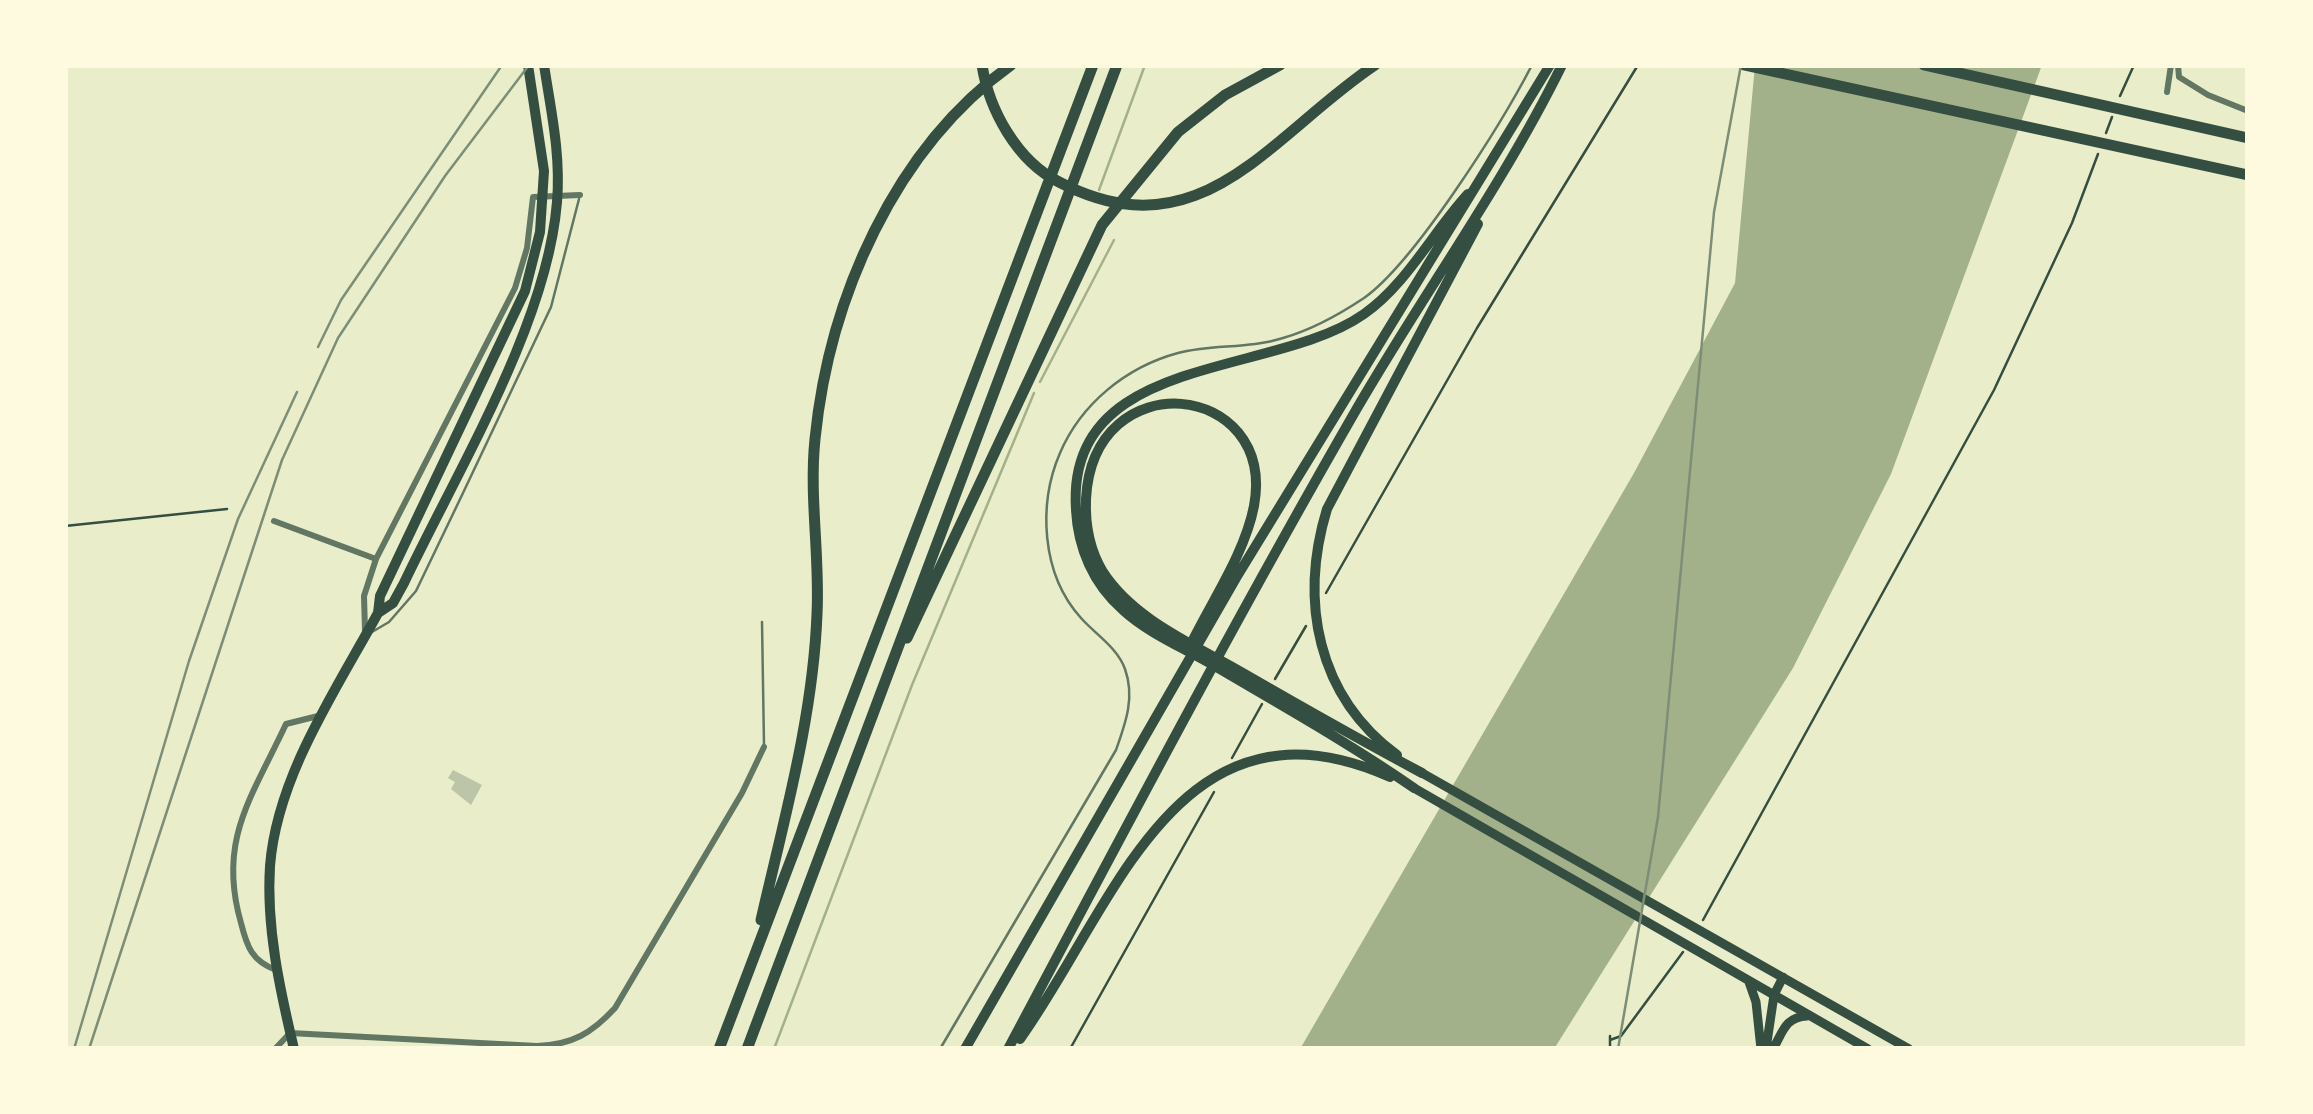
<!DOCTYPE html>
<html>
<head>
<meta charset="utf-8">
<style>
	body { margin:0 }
	#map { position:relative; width:2313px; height:1114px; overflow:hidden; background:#e9edc9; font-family:"PT Sans",sans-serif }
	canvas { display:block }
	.frame { position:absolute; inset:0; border:68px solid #fefae0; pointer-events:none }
</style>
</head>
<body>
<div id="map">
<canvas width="2313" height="1114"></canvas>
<div class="frame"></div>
</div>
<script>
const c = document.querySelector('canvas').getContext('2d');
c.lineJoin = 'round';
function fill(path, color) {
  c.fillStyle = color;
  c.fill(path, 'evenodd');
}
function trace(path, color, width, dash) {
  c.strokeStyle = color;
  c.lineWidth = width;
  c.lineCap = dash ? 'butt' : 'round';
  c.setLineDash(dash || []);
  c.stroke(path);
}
fill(new Path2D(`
	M1755,65H2042L1891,474L1793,668L1554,1049H1300L1634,473L1735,283Z`), '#a3b18a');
trace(new Path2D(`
	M1099,190L1145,65
	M1040,382L1114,240
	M774,1049L912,685L1034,393`), '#a3b18a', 2.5);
fill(new Path2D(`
	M453,770L482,785L471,805L451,789L455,782L448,778Z`), '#bcc5a7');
trace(new Path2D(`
	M2120,96L2134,65
	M2106,133L2112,117
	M65,526L227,509
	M1326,593L1477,328L1638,65
	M1275,679L1306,626
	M1232,758L1262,704
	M1703,920L1994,390L2072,223L2098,154
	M1610,1040L1621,1036L1683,952
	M1070,1049L1214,792
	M1610,1049V1036`), '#344e41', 2.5);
trace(new Path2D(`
	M762,622L764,745
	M372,632L389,622L416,591L463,493L551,307L579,199
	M940,1049L1116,750C1126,722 1135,697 1125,669C1117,647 1095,634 1081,618C1041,574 1038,504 1060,453C1081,404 1126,367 1178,353C1211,344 1249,349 1283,338C1311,330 1340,314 1364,298C1415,262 1502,123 1532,65`), '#617663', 2.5);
trace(new Path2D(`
	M2178,65L2179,77L2208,95L2248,111
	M2167,92L2171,65
	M274,521L376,559
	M365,631L364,596L376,559L515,288L527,248L533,197L580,195
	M276,970C252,961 247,947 241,923C217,840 252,797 286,724L322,715
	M275,1049L290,1033L537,1046C572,1045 592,1033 615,1008L742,793L764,747`), '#617663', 6);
trace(new Path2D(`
	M1422,773L1909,1049
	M1414,788L1868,1049
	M1749,982L1756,1002L1761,1049
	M1766,1049L1774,995L1783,977
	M1773,1049C1783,1032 1785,1017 1807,1016`), '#344e41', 9);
trace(new Path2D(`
	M378,613L393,603L404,583C457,471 547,325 557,202C561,155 551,111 544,65
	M294,1049C280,990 266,927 270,866C277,776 336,690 378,613L380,596L525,291L540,232L544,171L528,65`), '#344e41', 10);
trace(new Path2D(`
	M1191,644C1212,601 1245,553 1254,506C1277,381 1093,361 1086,499C1085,525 1089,549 1103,572C1134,620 1195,645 1243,673C1302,707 1362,741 1422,773
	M1397,755C1317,696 1299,601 1327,509L1478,224
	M1414,788C1349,743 1281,705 1213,665C1184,648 1148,633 1123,610C1093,584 1078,548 1076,510C1065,352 1274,378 1364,314C1406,285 1433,232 1468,194
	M1020,1039C1115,907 1177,683 1390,777
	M965,1049L1236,578L1550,65
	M1008,1049C1122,835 1235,620 1356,410C1423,294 1503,185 1562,65`), '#344e41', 10);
trace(new Path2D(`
	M982,65C989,110 1017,161 1059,182C1201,256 1270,135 1375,65
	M1744,65L2248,175
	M1924,65L2248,138
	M907,638L1102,225L1178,132L1225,95L1280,65
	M761,920C784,819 813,718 817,614C820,556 809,497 815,439C829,299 894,149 1011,65
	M719,1049L1093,65
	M747,1049L1117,65`), '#344e41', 11);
trace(new Path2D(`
	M318,347L341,300L502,65
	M74,1049L189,661L238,519L297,392
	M89,1049L282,460L338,338L445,176L529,65
	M1618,1049L1658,817L1714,212L1741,65`), '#7c8e77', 2.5);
</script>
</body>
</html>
